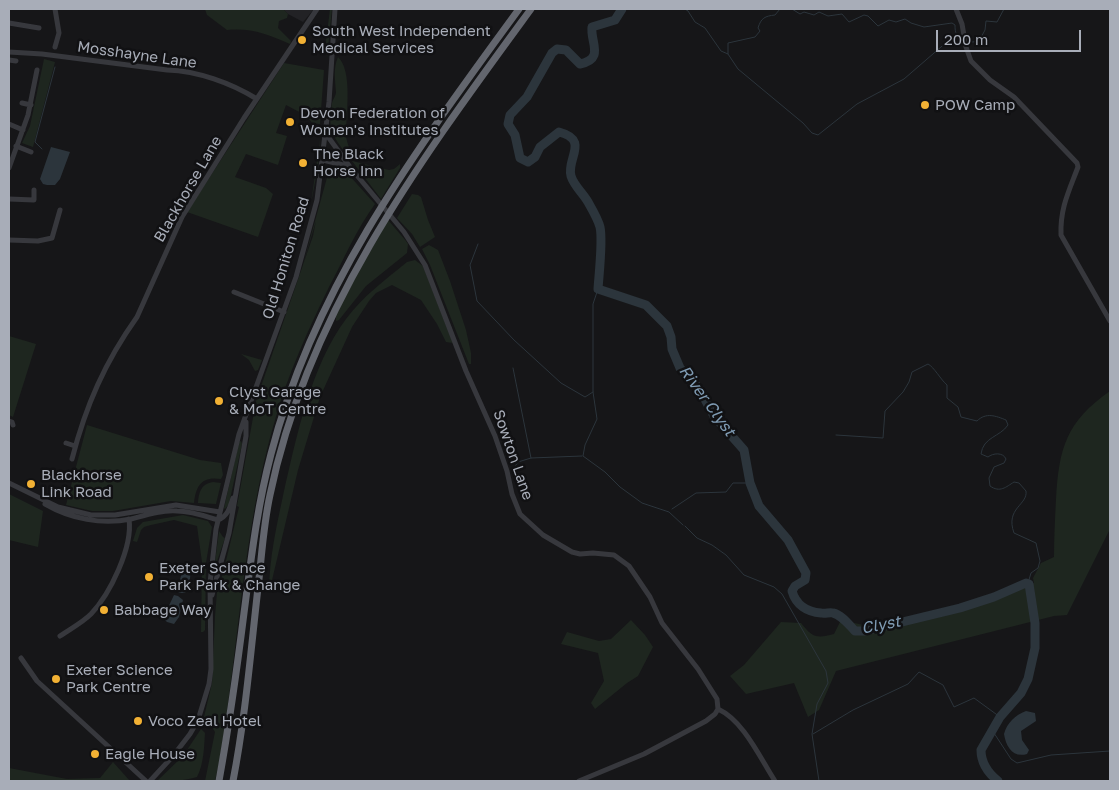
<!DOCTYPE html>
<html>
<head>
<meta charset="utf-8">
<style>
	body { margin:0 }
	#map { position:relative; width:1119px; height:790px; overflow:hidden; background:#161618; font-family:"Golos Text",sans-serif }
	canvas { display:block }
	.frame { position:absolute; inset:0; border:10px solid #a8adb8; pointer-events:none }
	.scale { position:absolute; left:936px; top:30px; width:145px; height:22px; box-sizing:border-box; border:2px solid #a8adb8; border-top:0; padding-left:6px; font-size:15px; line-height:18px; white-space:nowrap; color:#a8adb8; -webkit-text-stroke:4px #111113; paint-order:stroke }
</style>
</head>
<body>
<div id="map">
<canvas width="1119" height="790"></canvas>
<div class="frame"></div>
<div class="scale">200 m</div>
</div>
<script>
const c = document.querySelector('canvas').getContext('2d');
c.lineJoin = 'round';
function fill(path, color) {
  c.fillStyle = color;
  c.fill(path, 'evenodd');
}
function trace(path, color, width, dash) {
  c.strokeStyle = color;
  c.lineWidth = width;
  c.lineCap = dash ? 'butt' : 'round';
  c.setLineDash(dash || []);
  c.stroke(path);
}
function label(font, color, halo, rows, align = 'center') {
  c.font = font + ' "Golos Text",sans-serif';
  c.lineWidth = 5;
  c.setLineDash([]);
  c.textBaseline = 'middle';
  c.strokeStyle = halo;
  c.fillStyle = color;
  for (const [text, x, y, turn = 0] of rows) {
    c.save();
    c.translate(x, y);
    c.rotate((+turn || 0) * Math.PI / 180);
    c.textAlign = isNaN(turn) ? turn : align;
    if (halo) c.strokeText(text, 0, 0);
    c.fillText(text, 0, 0);
    c.restore();
  }
}
fill(new Path2D(`
	M283,9H314L303,22L288,14Z`), '#222225');
fill(new Path2D(`
	M205,9H283L288,14L287,18L279,21L278,28L291,41L290,44C266,34 253,28 227,30L207,15Z
	M330,9H332L327,58L326,41Z
	M338,57C353,71 346,114 346,134C346,141 350,149 352,156L349,157C333,137 327,130 332,103C333,99 336,96 336,92C335,80 333,68 338,57Z
	M44,59L55,62L33,147L22,143L30,126Z
	M284,63L324,70L320,124L312,123L307,116L286,105L276,133L287,136L278,165L246,154L235,177L266,188L273,194L258,237L187,212Z
	M320,139L318,167L311,203Z
	M352,161L389,170L394,169L400,164V168L381,199Z
	M339,168L345,170L348,174L375,204C356,230 344,259 329,287C308,330 288,374 275,420C242,532 239,649 219,763L215,781H205L215,732L209,722L204,719V717L212,683L215,616L217,592L223,573L239,507L237,506L256,401L313,236L316,221L302,268L328,174L332,169Z
	M412,194L418,195L421,197L428,220L435,237L420,247L412,234L397,218Z
	M388,220L406,241L408,244L407,253L366,286L339,320L336,321V315L357,274Z
	M429,245L438,250L450,281L466,330L471,353V364H469L430,265L422,249Z
	M415,260L423,266L453,343L446,342L437,324L421,300L392,285L376,293L369,301L352,327L320,397L298,470L269,593C269,558 277,524 284,491C297,435 311,366 346,319C363,296 385,280 407,262Z
	M9,336L36,344L13,417L9,415Z
	M241,354L262,360L258,370L255,371L249,360Z
	M1110,391V529L1067,615L1054,616L836,671L819,710L808,717L794,683L746,694L730,676L744,665L781,622L801,623C812,637 816,639 834,634L841,620L868,626L1007,594L1034,583L1033,578L1041,563L1054,557C1054,538 1055,519 1056,499C1059,448 1066,422 1110,391Z
	M87,425L200,460L221,463L223,475L221,479C202,476 196,485 194,503L171,501L113,511H92L66,505Z
	M241,441L242,444L229,504L225,509L224,508L239,442Z
	M213,482L221,483L216,504L198,503C199,492 201,484 213,482Z
	M9,494L43,511L38,547L9,540Z
	M183,515L208,521L212,527L206,563L205,630L203,632H201L202,562L197,526L174,520L151,525L144,527L141,530L137,542L133,541L137,528L143,522Z
	M219,531L223,537L225,538L214,570Z
	M631,620L645,635L653,647L638,676L627,683L595,709L591,703L604,681L598,653L561,644L567,632L599,641L611,639Z
	M201,729L205,733C204,747 204,763 197,777C184,781 172,781 157,781L183,756Z
	M113,762L130,781H9V768L67,779L100,778Z`), '#1e261f');
fill(new Path2D(`
	M51,147L70,152L60,179L55,185H47L43,184L40,179Z
	M188,566L191,569L189,588L185,593H179L177,590L183,569Z
	M174,595L178,596L183,600L179,617L174,624L167,622L163,618Z
	M1026,711L1035,713L1036,721L1021,731L1022,740L1029,750L1027,754C1013,758 1006,747 1004,734C1007,723 1015,715 1026,711Z`), '#2c353c');
trace(new Path2D(`
	M685,9L688,11L695,22L705,28L721,51L728,54V43L755,37L760,31L758,28C761,18 765,16 775,15L780,9
	M792,9L800,14L804,12L814,15L819,12L828,16L842,14L849,22L864,15L868,16L878,26L889,20L896,22L905,19L911,23L924,27L952,23L955,25C955,33 956,37 964,40
	M967,41L973,42L979,41L985,30L986,21L997,22L1004,9
	M728,54L738,69L803,123L812,133L818,135L857,104L904,79L956,34
	M42,149L35,142L55,67
	M478,244L470,265L477,301L514,340L561,383L585,397L593,392
	M598,289L593,304V392L597,419L585,445L583,456L605,472L620,487L642,503L669,512L683,525
	M513,368L531,458
	M836,435L883,438L885,411L903,392L909,382L912,372L928,364C934,367 941,380 947,385V398L958,407L961,417L977,421C986,412 996,416 1006,420L1008,425C1000,437 983,437 981,454L988,457C993,453 1003,452 1006,459L1004,463L994,467L989,478L990,486C1000,493 1006,487 1014,482L1019,483L1026,491C1028,505 1005,508 1014,533L1036,543L1040,561L1038,568L1031,573L1028,583
	M512,471L518,462L531,458L582,456
	M672,509L696,493L726,492L733,483H750
	M685,526L697,538L712,545L726,555L744,575L774,587L782,594L826,671L828,683L817,704L812,734L819,781
	M992,730L1011,759L1017,763L1051,755L1110,751
	M813,734L853,710L908,684L919,672L943,685L954,707L974,698L1000,717`), '#2c353c', 1);
trace(new Path2D(`
	M622,9L615,20L592,27C590,42 605,59 580,64L566,50L557,49L552,53L527,97L510,115L508,124L515,135L520,158L528,162L535,157L540,147L559,132C590,140 566,159 571,176C574,186 583,193 588,202C592,209 598,219 600,227C603,240 599,274 598,289L646,305L667,326L671,337L672,349L680,368L699,388L714,416L744,450L750,483L759,506L788,540L806,573L805,580L795,586L792,591C796,605 807,612 821,613C825,614 830,612 833,613C842,615 849,625 855,631H865L960,608L994,597L1026,583L1029,584L1035,623V648L1028,679L1021,693L1000,717L981,750C981,762 988,773 998,781`), '#2c353c', 9);
trace(new Path2D(`
	M55,9L59,33L55,47
	M956,9L962,24L966,47L971,61L990,80L1014,97L1077,163L1078,167C1069,191 1060,208 1061,235L1110,321
	M9,23L39,28
	M9,52L42,54L167,70C198,71 231,83 257,99
	M9,60L16,61
	M22,103L31,105
	M9,124L23,130
	M326,134L350,167L404,232L425,265L466,371L495,436L507,471L512,494L520,514L543,535L572,552L580,554L593,553L614,555L629,566L650,597L662,623L698,669L717,699L718,709L715,714L706,721L644,754L579,781
	M16,146L31,152
	M324,151L340,156
	M323,160L347,166
	M9,168L28,115L37,70
	M9,199L34,200V190
	M9,240L38,241L52,238L60,210
	M234,292L284,312
	M9,421L12,422L13,425
	M66,443L75,446
	M72,459C86,405 105,362 137,317L182,217L244,118L317,9
	M9,483L58,507L91,515H115L176,505L220,512
	M45,504C71,519 102,525 131,519C146,515 161,510 177,511C191,511 205,516 218,520
	M218,520C228,516 230,507 233,498
	M212,595L229,533L234,504L246,436V422
	M60,636C70,629 82,623 91,614C110,594 133,547 129,519
	M21,658L37,681L146,781
	M718,709C744,721 760,758 775,781
	M150,781L173,756L190,734L198,720L209,684L211,669L210,583L216,529L239,434L296,277L317,200L329,102L335,9`), '#37383d', 5);
trace(new Path2D(`
	M219,781C229,725 237,669 244,613C251,560 257,507 271,454C315,284 417,149 519,9
	M233,781C246,714 251,647 259,579C262,551 264,522 270,495C308,310 422,158 531,9`), '#63666e', 7);
for (const [x, y, r, color] of [
	[302,40,5,"#f2b134"],
	[925,105,5,"#f2b134"],
	[290,122,5,"#f2b134"],
	[303,163,5,"#f2b134"],
	[219,401,5,"#f2b134"],
	[31,484,5,"#f2b134"],
	[149,577,5,"#f2b134"],
	[104,610,5,"#f2b134"],
	[56,679,5,"#f2b134"],
	[138,721,5,"#f2b134"],
	[95,754,5,"#f2b134"]
]) {
  const dot = new Path2D();
  dot.arc(x, y, r, 0, 2 * Math.PI);
  c.fillStyle = color;
  c.fill(dot);
  trace(dot, '#111113', 2);
}
label('15px', '#a8adb8', '#111113', [
	["South West Independent",312,31],
	["Medical Services",312,48],
	["POW Camp",935,105],
	["Devon Federation of",300,113],
	["Women's Institutes",300,130],
	["The Black",313,154],
	["Horse Inn",313,171],
	["Clyst Garage",229,392],
	["& MoT Centre",229,409],
	["Blackhorse",41,475],
	["Link Road",41,492],
	["Exeter Science",159,568],
	["Park Park & Change",159,585],
	["Babbage Way",114,610],
	["Exeter Science",66,670],
	["Park Centre",66,687],
	["Voco Zeal Hotel",148,721],
	["Eagle House",105,754]
], 'left');
label('15px', '#a8adb8', '#111113', [
	["Mosshayne Lane",137,55,8],
	["Blackhorse Lane",188,189,-60],
	["Old Honiton Road",286,258,-73],
	["Sowton Lane",513,455,71]
]);
label('italic 16px', '#7f9bb3', '#111113', [
	["River Clyst",707,401,54],
	["Clyst",881,625,-11]
]);
</script>
</body>
</html>
